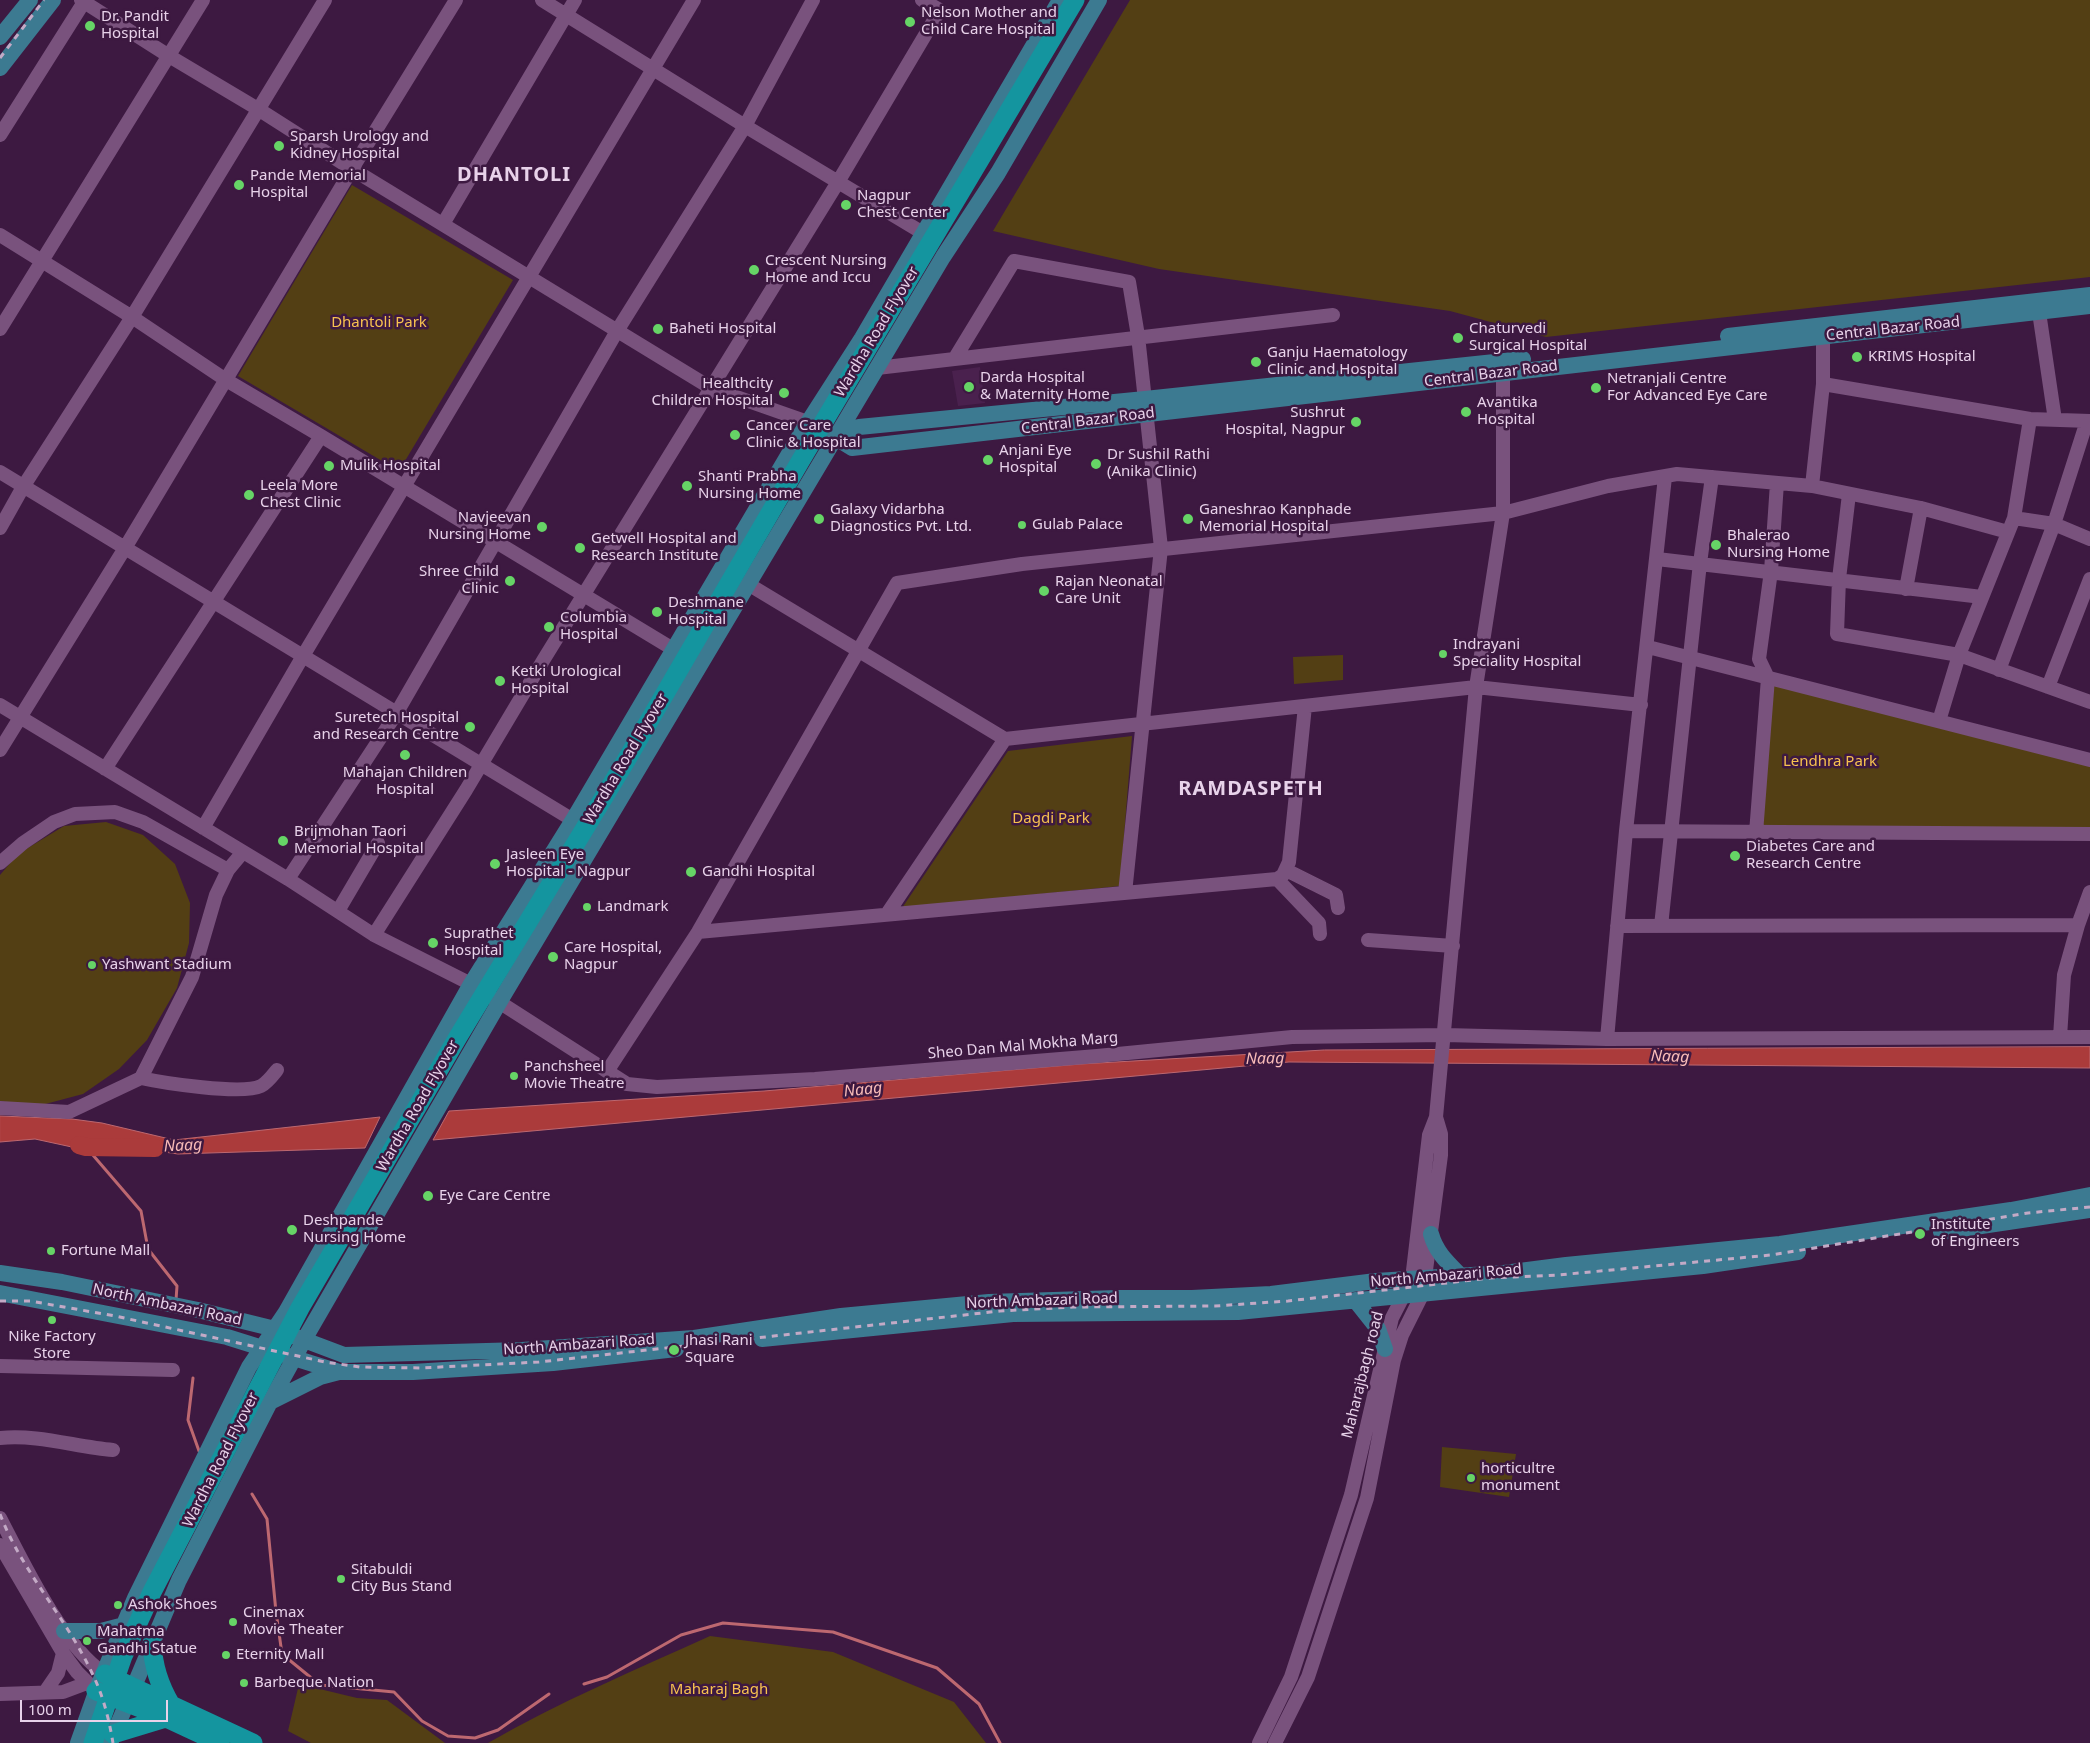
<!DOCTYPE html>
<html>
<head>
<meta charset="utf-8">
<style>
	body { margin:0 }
	#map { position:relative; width:2090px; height:1743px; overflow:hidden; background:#3d1941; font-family:"Noto Sans",sans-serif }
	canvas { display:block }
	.scale { position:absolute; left:20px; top:1700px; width:148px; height:22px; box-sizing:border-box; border:2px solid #e8d2ea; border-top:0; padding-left:6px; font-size:15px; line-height:18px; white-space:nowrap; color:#e8d2ea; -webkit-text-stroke:4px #3d1941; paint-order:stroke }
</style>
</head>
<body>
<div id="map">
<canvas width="2090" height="1743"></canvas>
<div class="scale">100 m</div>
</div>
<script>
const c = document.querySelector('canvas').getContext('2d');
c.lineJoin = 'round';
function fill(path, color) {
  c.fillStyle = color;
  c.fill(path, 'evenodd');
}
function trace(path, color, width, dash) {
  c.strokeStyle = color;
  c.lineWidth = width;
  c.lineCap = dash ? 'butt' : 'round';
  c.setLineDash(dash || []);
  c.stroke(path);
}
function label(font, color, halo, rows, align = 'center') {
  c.font = font + ' "Noto Sans",sans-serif';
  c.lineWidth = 5;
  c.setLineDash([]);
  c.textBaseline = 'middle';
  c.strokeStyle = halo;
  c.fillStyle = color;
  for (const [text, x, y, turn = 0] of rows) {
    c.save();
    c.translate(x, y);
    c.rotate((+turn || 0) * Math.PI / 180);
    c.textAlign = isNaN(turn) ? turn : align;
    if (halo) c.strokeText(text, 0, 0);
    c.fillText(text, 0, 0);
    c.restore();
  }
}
fill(new Path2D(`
	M980,367L985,403L958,406L952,371Z`), '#4a214e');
fill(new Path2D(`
	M1130,0H2090V277L1546,337L1450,311L1159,269L993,231Z
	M352,185L513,280L399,471L238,376Z
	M1343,655V680L1294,684L1293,657Z
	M1768,678L2090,760V828L1757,827Z
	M1132,736L1120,886L902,908L1008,751Z
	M106,822L143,835L175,864L190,903L189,943L177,988L147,1040L119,1069L83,1094L34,1107L0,1101V875L18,854L64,826Z
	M1442,1447L1516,1454L1509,1497L1440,1487Z
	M710,1636L833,1652L954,1702L986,1743H488C559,1702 635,1670 710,1636Z
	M299,1684L357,1698L387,1700L445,1743H311L288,1731Z`), '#533f14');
const water = new Path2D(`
	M2090,1047V1068L1289,1062L433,1140L449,1111L764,1091L1081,1064L1324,1050Z
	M0,1116L72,1119L102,1123L174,1140L380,1117L365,1148L178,1154L123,1146L81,1149L35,1139L0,1142Z`);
fill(water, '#ab3b3b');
trace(water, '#bd6870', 1);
trace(new Path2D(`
	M86,1147L141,1211L148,1249L177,1286L176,1300
	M193,1378L188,1420L199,1451
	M252,1494L267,1519L276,1612L282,1654L320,1685L394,1692L422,1721L448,1736L475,1738L498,1730L549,1694
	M584,1684L607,1677L681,1635L723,1623L833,1632L937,1668L979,1704L1000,1743`), '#bd6870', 3);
trace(new Path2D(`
	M79,1145L86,1147L155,1148`), '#ab3b3b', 18);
trace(new Path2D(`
	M81,0L169,56L258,109L352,169L711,388L808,422
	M542,0L745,126L923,233
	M0,135L84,2
	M443,224L575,0
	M0,235L132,317L226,380L321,436L673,649
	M2039,312L2055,420
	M0,329L203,0
	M955,358L1014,261L1129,282L1138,336L1161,548L1125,893
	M877,368L1333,315
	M1823,384L2030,419L2090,421
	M0,472L573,820
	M1812,486L1823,384V336
	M1849,494L1839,579L1837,634L1959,655L2090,702
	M2014,518L2054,524L2090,539
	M0,528L23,487L132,317L325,0
	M1657,559L1982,597
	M748,584L1005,739
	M1906,589L1921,508
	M1648,647L2090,760
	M1999,670L2054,524L2087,421
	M2048,687L2090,579
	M0,705L288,879L374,935L471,984L627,1084L657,1087L815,1079L1097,1056L1292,1037L1445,1035L1607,1039L2090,1037
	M1939,721L1959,655L2014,518L2030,419
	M0,750L125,548L352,169L456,0
	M105,769L321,436
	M203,828L303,656L694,0
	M1626,831L2090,834
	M1756,833L1768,678L1759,659L1771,571L1777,483
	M0,863L23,843L54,822L75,814L115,812L143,822L228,870
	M1286,870L1336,895L1338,908
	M288,879L396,714L617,331L745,126L813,0
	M1277,879L1319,923L1320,934
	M338,911L378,843
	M887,914L1005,739L1476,687L1641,705
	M1617,926L2078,925
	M1661,926L1700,563L1712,477
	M698,932L1277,879L1283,875L1289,862L1305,706
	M374,935L466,790L544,659L838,182L940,10L922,0
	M1368,940L1453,946
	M2060,1037L2064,975L2078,925L2090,892
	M1607,1039L1626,831L1665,477
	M608,1070L698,932L897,583L1022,564L1503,513L1608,486L1677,474L1812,486L1921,508L2008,532
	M141,1078C163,1083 242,1095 261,1086C267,1083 273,1075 277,1070
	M0,1108L69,1112L141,1078L192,977L216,895L228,870L243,852
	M0,1366L173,1370
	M0,1438C38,1434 76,1447 113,1450
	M0,1518C23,1562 63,1647 104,1673
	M0,1545L63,1653L77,1672L96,1691
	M45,1692L58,1673L63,1653
	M0,1694L63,1692L87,1683
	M1259,1743L1291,1677L1351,1495L1392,1318L1412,1279L1429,1135L1436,1117L1476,687L1503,513V364
	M1275,1743L1308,1677L1367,1498L1394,1360L1402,1335L1423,1293L1441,1155V1134L1436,1117`), '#79527d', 14);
trace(new Path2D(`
	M0,37L30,0
	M0,68L53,0
	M1728,336L2090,295
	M826,432L852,448L2090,306
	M835,437L859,427L1145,399L1523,359
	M1941,1232L2090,1210
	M1431,1234C1436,1252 1447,1262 1460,1275
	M0,1273L62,1282L198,1310L275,1329L344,1355L522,1350L694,1338L841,1316L989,1302L1118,1298H1192L1271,1294L1376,1281L1504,1273L1566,1265L1780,1244L2011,1210L2090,1195
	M0,1293L227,1337L339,1372H413L553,1363L676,1349
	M1355,1300L1378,1329L1385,1349
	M762,1339L1013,1314L1238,1312L1703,1266L1798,1252
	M270,1402L320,1377L339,1372
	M64,1631H101L124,1625
	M78,1743L99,1684L135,1598L249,1367L286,1312L471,984L573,820L803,430L862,338L1060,0
	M110,1743L179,1580L270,1402L308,1333L503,996L943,257L998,173L1099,0`), '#3c7a91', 16);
trace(new Path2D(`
	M152,1643C153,1666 159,1685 171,1705
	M105,1674L253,1743
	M96,1691L166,1718L220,1743
	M113,1734L166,1718
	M93,1743L123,1656L152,1592L300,1308L458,1037L624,764L801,460L1075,0`), '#14959f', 19);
trace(new Path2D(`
	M0,58L44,0
	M0,1301H30L115,1316L325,1362L360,1367L421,1368L539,1362L1000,1311L1073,1307L1215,1306L1288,1301L1490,1278L1558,1275L1771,1255L2028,1213L2090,1207
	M0,1514C22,1572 66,1617 92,1673C103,1695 109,1719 113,1743`), '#c3aac6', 3, [6, 6]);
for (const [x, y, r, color] of [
	[910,22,6,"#66d466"],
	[90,26,6,"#66d466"],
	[279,146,6,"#66d466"],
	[239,185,6,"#66d466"],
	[846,205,6,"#66d466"],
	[754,270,6,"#66d466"],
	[658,329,6,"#66d466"],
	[1458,338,6,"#66d466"],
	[1857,357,6,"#66d466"],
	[1256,362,6,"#66d466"],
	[969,387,6,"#66d466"],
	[1596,388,6,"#66d466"],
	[784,393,6,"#66d466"],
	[1466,412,6,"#66d466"],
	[1356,422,6,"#66d466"],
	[735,435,6,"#66d466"],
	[988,460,6,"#66d466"],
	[1096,464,6,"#66d466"],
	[329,466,6,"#66d466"],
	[687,486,6,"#66d466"],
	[249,495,6,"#66d466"],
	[819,519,6,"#66d466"],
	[1188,519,6,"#66d466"],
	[1022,525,5,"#66d466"],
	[542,527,6,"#66d466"],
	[1716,545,6,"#66d466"],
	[580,548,6,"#66d466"],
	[510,581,6,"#66d466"],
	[1044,591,6,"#66d466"],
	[657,612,6,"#66d466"],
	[549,627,6,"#66d466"],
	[1443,654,5,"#66d466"],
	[500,681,6,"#66d466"],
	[470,727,6,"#66d466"],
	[405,755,6,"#66d466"],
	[283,841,6,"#66d466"],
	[1735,856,6,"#66d466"],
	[495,864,6,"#66d466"],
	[691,872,6,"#66d466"],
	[587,907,5,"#66d466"],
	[433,943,6,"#66d466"],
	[553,957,6,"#66d466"],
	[92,965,5,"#66d466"],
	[514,1076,5,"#66d466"],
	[428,1196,6,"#66d466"],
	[292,1230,6,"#66d466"],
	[1920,1234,6,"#66d466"],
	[51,1251,5,"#66d466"],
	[52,1320,5,"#66d466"],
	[674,1350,6,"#66d466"],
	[1471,1478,5,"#66d466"],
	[341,1579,5,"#66d466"],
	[118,1605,5,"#66d466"],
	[233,1622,5,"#66d466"],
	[87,1641,5,"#66d466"],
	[226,1655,5,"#66d466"],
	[244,1683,5,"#66d466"]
]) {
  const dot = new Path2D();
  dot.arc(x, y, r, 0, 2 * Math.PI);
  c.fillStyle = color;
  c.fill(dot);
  trace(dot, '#3d1941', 2);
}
label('15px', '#e8d2ea', '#3d1941', [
	["Nelson Mother and",921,13],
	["Child Care Hospital",921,30],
	["Dr. Pandit",101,17],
	["Hospital",101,34],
	["Sparsh Urology and",290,137],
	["Kidney Hospital",290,154],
	["Pande Memorial",250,176],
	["Hospital",250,193],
	["Nagpur",857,196],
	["Chest Center",857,213],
	["Crescent Nursing",765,261],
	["Home and Iccu",765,278],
	["Baheti Hospital",669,329],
	["Chaturvedi",1469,329],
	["Surgical Hospital",1469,346],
	["Ganju Haematology",1267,353],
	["Clinic and Hospital",1267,370],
	["KRIMS Hospital",1868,357],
	["Darda Hospital",980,378],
	["& Maternity Home",980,395],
	["Netranjali Centre",1607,379],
	["For Advanced Eye Care",1607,396],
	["Healthcity",773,384,"right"],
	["Children Hospital",773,401,"right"],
	["Avantika",1477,403],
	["Hospital",1477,420],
	["Sushrut",1345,413,"right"],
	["Hospital, Nagpur",1345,430,"right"],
	["Cancer Care",746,426],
	["Clinic & Hospital",746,443],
	["Anjani Eye",999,451],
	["Hospital",999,468],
	["Dr Sushil Rathi",1107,455],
	["(Anika Clinic)",1107,472],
	["Mulik Hospital",340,466],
	["Shanti Prabha",698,477],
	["Nursing Home",698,494],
	["Leela More",260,486],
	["Chest Clinic",260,503],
	["Galaxy Vidarbha",830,510],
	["Diagnostics Pvt. Ltd.",830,527],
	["Ganeshrao Kanphade",1199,510],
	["Memorial Hospital",1199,527],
	["Navjeevan",531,518,"right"],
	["Nursing Home",531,535,"right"],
	["Gulab Palace",1032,525],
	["Bhalerao",1727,536],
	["Nursing Home",1727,553],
	["Getwell Hospital and",591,539],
	["Research Institute",591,556],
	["Shree Child",499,572,"right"],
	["Clinic",499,589,"right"],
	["Rajan Neonatal",1055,582],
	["Care Unit",1055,599],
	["Deshmane",668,603],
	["Hospital",668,620],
	["Columbia",560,618],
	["Hospital",560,635],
	["Indrayani",1453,645],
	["Speciality Hospital",1453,662],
	["Ketki Urological",511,672],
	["Hospital",511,689],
	["Suretech Hospital",459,718,"right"],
	["and Research Centre",459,735,"right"],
	["Mahajan Children",405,773,"center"],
	["Hospital",405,790,"center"],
	["Brijmohan Taori",294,832],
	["Memorial Hospital",294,849],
	["Diabetes Care and",1746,847],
	["Research Centre",1746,864],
	["Jasleen Eye",506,855],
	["Hospital - Nagpur",506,872],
	["Gandhi Hospital",702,872],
	["Landmark",597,907],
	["Suprathet",444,934],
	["Hospital",444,951],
	["Care Hospital,",564,948],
	["Nagpur",564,965],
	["Yashwant Stadium",102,965],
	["Panchsheel",524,1067],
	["Movie Theatre",524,1084],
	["Eye Care Centre",439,1196],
	["Deshpande",303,1221],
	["Nursing Home",303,1238],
	["Institute",1931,1225],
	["of Engineers",1931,1242],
	["Fortune Mall",61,1251],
	["Nike Factory",52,1337,"center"],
	["Store",52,1354,"center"],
	["Jhasi Rani",685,1341],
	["Square",685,1358],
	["horticultre",1481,1469],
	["monument",1481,1486],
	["Sitabuldi",351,1570],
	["City Bus Stand",351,1587],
	["Ashok Shoes",128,1605],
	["Cinemax",243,1613],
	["Movie Theater",243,1630],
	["Mahatma",97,1632],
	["Gandhi Statue",97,1649],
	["Eternity Mall",236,1655],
	["Barbeque Nation",254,1683]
], 'left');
label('15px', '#f7c24f', '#3d1941', [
	["Dhantoli Park",379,323],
	["Lendhra Park",1830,762],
	["Dagdi Park",1051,819],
	["Maharaj Bagh",719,1690]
]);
label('15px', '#e8d2ea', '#3d1941', [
	["Central Bazar Road",1893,329,-6],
	["Wardha Road Flyover",877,332,-59],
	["Central Bazar Road",1491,374,-7],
	["Central Bazar Road",1088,421,-7],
	["Wardha Road Flyover",626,759,-59],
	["Sheo Dan Mal Mokha Marg",1023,1046,-5],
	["Wardha Road Flyover",418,1106,-60],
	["North Ambazari Road",1446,1276,-5],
	["North Ambazari Road",1042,1301,-2],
	["North Ambazari Road",167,1305,12],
	["North Ambazari Road",579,1345,-4],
	["Maharajbagh road",1363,1375,-76],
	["Wardha Road Flyover",221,1460,-63]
]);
label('italic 16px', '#f9bcb8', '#3d1941', [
	["Naag",1670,1057,2],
	["Naag",1265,1059,-1],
	["Naag",863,1090,-6],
	["Naag",183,1146,-3]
]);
c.letterSpacing = '1px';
label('bold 20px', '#e8d2ea', '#3d1941', [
	["DHANTOLI",514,175],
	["RAMDASPETH",1251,789]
]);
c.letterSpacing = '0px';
</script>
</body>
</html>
